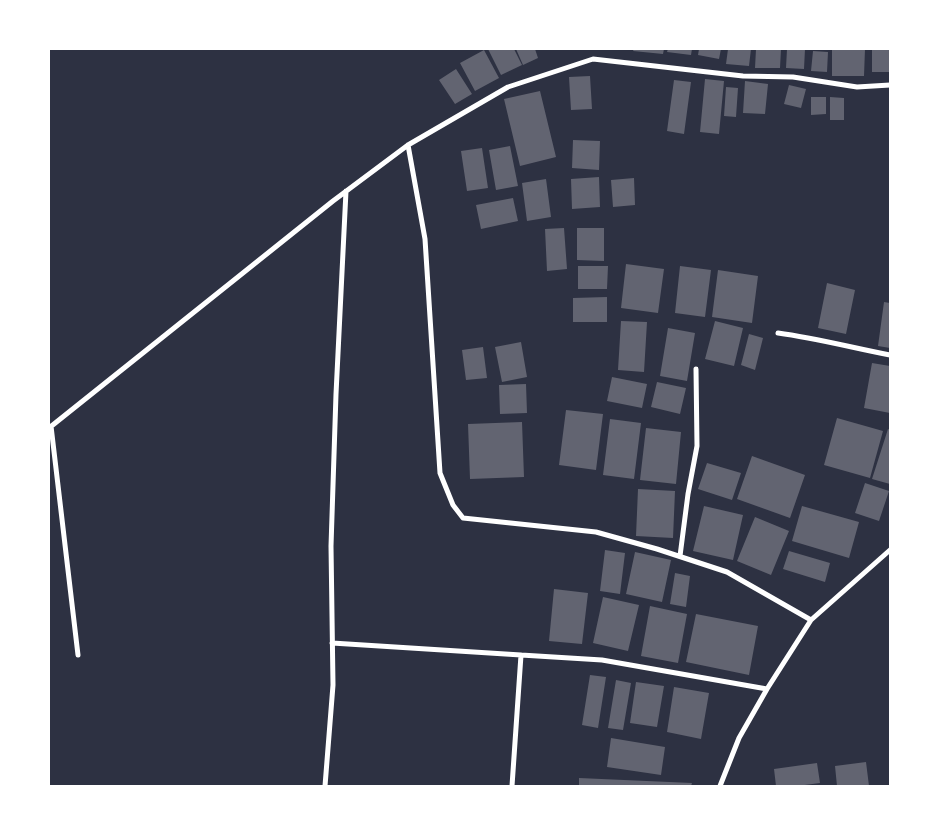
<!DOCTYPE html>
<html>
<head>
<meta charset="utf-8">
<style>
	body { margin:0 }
	#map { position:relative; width:939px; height:835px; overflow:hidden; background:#2d3142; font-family:Arial,sans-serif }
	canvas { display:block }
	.frame { position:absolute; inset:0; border:50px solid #fff; pointer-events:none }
</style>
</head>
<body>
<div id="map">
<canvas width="939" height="835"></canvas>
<div class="frame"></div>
</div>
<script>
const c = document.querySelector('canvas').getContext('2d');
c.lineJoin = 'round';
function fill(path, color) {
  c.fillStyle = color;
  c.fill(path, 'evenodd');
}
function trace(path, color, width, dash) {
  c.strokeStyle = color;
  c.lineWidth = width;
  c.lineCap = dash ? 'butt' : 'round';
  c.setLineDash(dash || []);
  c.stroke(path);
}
fill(new Path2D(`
	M488,49H514L522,65L501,75Z
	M516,49H535L538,58L523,65Z
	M634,49H664L663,54L633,51Z
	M668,49H692L691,55L667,52Z
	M699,49H721L719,59L698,55Z
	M728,49H751L749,66L726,64Z
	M756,49H781L780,68H755Z
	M787,49H805L804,69L786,68Z
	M832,49H865L864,76H832Z
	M872,49H890V72H872Z
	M484,50L499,78L475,91L460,63Z
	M813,51L828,52L827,72L811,71Z
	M456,69L472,94L455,104L439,80Z
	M590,76L592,109L571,110L569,77Z
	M705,79L724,81L719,134L700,132Z
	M674,80L691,82L684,134L667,131Z
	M745,81L768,84L765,114L743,113Z
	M789,85L806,89L801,108L784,104Z
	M726,87L738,88L736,117L724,116Z
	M540,91L556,157L520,166L504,99Z
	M811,97H826V114L811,115Z
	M830,97L844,98V120H830Z
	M573,140L600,141L599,170L572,168Z
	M510,146L518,186L496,190L489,150Z
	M482,148L488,188L467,191L461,151Z
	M599,177L600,207L572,209L571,179Z
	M634,178L635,205L613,207L611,180Z
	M546,179L551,217L527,221L522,183Z
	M513,198L518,221L481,229L476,205Z
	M564,228L567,269L547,271L545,229Z
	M577,228H604V261L577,260Z
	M626,264L664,269L658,313L621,308Z
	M578,266H608L607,289H578Z
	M680,266L711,270L705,317L675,313Z
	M718,270L758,276L752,323L712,317Z
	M827,283L855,290L846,334L818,328Z
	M607,297V322H573V298Z
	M884,302L890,303V348L878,346Z
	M621,321L647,322L644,372L618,370Z
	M715,321L743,328L734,366L705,359Z
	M668,328L695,333L687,381L660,376Z
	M749,334L763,338L755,370L741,365Z
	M521,342L527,377L502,382L495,347Z
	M483,347L487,378L466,380L462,350Z
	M872,363L890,366V413L864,408Z
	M612,377L647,384L642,408L607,401Z
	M657,382L686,388L680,414L651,407Z
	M526,384L527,413L500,414L499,385Z
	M566,410L603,414L596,470L559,465Z
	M837,418L883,431L870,478L824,465Z
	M610,419L641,423L634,479L603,475Z
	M522,422L524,477L470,479L468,424Z
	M646,428L681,432L676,484L640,480Z
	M888,429L890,430V484L872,479Z
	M752,456L805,475L790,518L737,499Z
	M707,463L741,473L732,500L698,489Z
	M865,483L889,491L879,521L855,513Z
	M638,489L675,491L673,538L636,536Z
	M704,506L743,515L733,560L693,551Z
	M802,506L859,522L849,558L792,541Z
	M755,517L789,531L771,575L737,561Z
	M605,550L625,553L620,594L600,591Z
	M789,551L830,563L825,582L783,569Z
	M635,552L671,560L662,602L626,594Z
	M675,573L690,576L686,607L670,604Z
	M554,589L588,593L582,644L549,641Z
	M603,597L639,605L628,651L593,643Z
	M650,606L687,614L678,663L641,656Z
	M696,614L758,626L749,675L686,662Z
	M590,675L606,677L598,728L582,725Z
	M616,680L631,683L623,730L608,728Z
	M636,682L664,686L657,727L630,723Z
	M674,687L709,693L701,739L667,732Z
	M611,738L665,747L661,775L607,767Z
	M866,762L869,786H837L835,766Z
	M817,763L820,783L797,786H776L774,769Z
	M579,778L692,783L691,786H579Z`), '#626471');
trace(new Path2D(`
	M408,145L425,239L440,473L453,505L463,518L596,532L657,549L727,572L811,620
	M778,333C816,338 853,348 890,355
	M51,426L78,655
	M49,428L333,201L408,145L508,87L593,59L743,76L793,77L857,87L890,85
	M680,556L688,494L697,446L696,369
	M332,643L521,655
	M325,786L333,685L331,546L336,394L346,191
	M512,786L521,655L602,660L767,689
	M720,786L739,738L767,689L811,620L890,550`), '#fff', 5);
</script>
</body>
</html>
